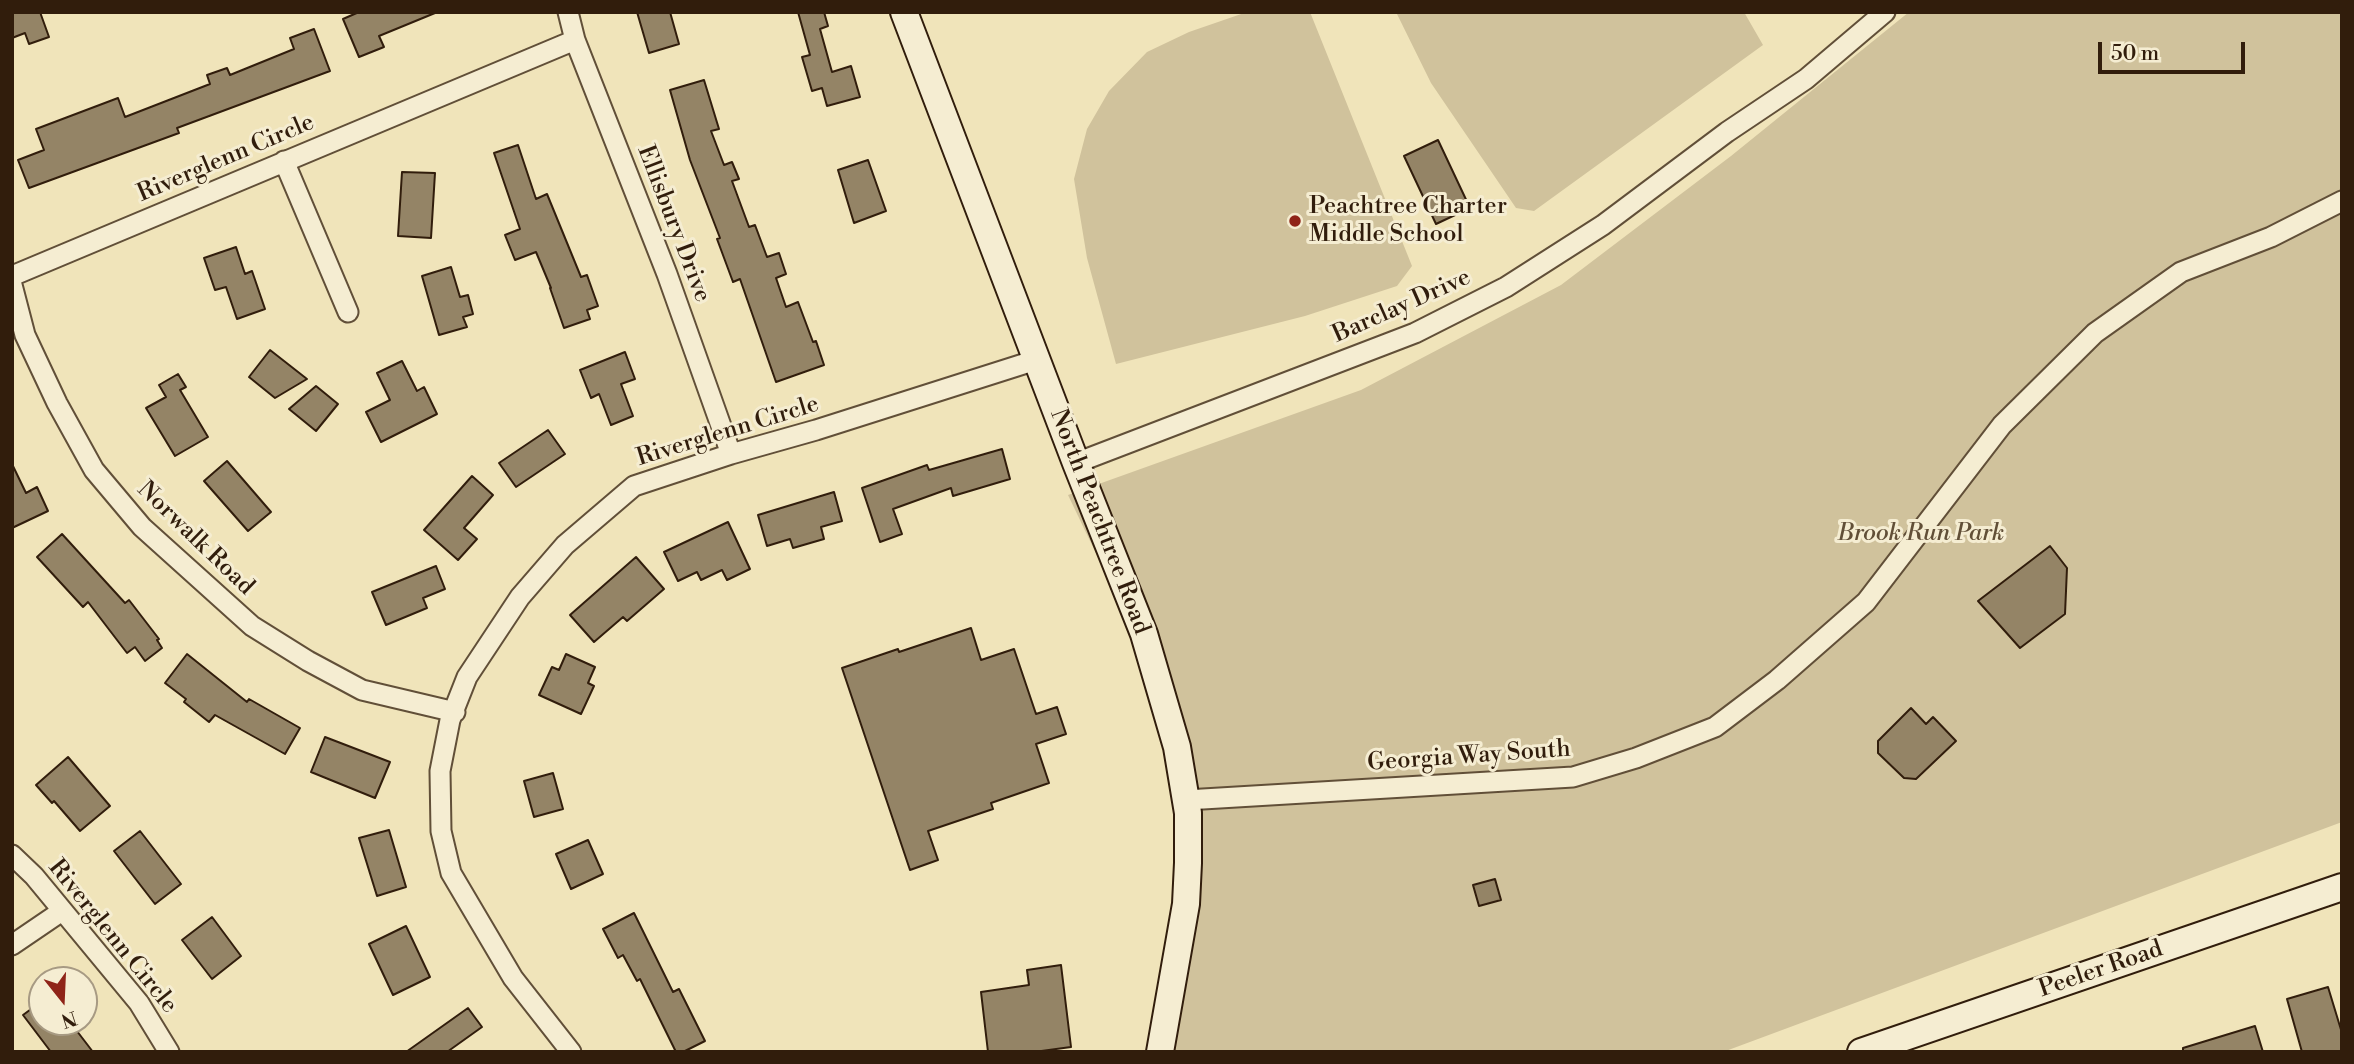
<!DOCTYPE html>
<html>
<head>
<meta charset="utf-8">
<style>
	body { margin:0 }
	#map { position:relative; width:2354px; height:1064px; overflow:hidden; background:#f0e4ba; font-family:"Libre Bodoni",serif }
	canvas { display:block }
	.frame { position:absolute; inset:0; border:14px solid #311d0c; pointer-events:none }
	.north { position:absolute; left:28px; top:966px; width:70px; height:70px; box-sizing:border-box; background:#f5edd2; border:2px solid #a79a83; border-radius:50%; rotate:162deg; font-size:19px; font-weight:700; line-height:28px; text-align:center; color:#311d0c }
	.north::after { content:''; display:block; margin:auto; width:24px; height:32px; background:#8f2418; clip-path:polygon(50% 0,100% 100%,50% 72%,0 100%) }
	.scale { position:absolute; left:2098px; top:42px; width:147px; height:32px; box-sizing:border-box; border:4px solid #311d0c; border-top:0; padding-left:9px; font-size:21px; line-height:24px; white-space:nowrap; color:#311d0c; -webkit-text-stroke:5px #f5edd2; paint-order:stroke }
</style>
</head>
<body>
<div id="map">
<canvas width="2354" height="1064"></canvas>
<div class="frame"></div>
<div class="north">N</div>
<div class="scale">50 m</div>
</div>
<script>
const c = document.querySelector('canvas').getContext('2d');
c.lineJoin = 'round';
function fill(path, color) {
  c.fillStyle = color;
  c.fill(path, 'evenodd');
}
function trace(path, color, width, dash) {
  c.strokeStyle = color;
  c.lineWidth = width;
  c.lineCap = dash ? 'butt' : 'round';
  c.setLineDash(dash || []);
  c.stroke(path);
}
function label(font, color, halo, rows, align = 'center') {
  c.font = font + ' "Libre Bodoni",serif';
  c.lineWidth = 6;
  c.setLineDash([]);
  c.textBaseline = 'middle';
  c.strokeStyle = halo;
  c.fillStyle = color;
  for (const [text, x, y, turn = 0] of rows) {
    c.save();
    c.translate(x, y);
    c.rotate((+turn || 0) * Math.PI / 180);
    c.textAlign = isNaN(turn) ? turn : align;
    if (halo) c.strokeText(text, 0, 0);
    c.fillText(text, 0, 0);
    c.restore();
  }
}
fill(new Path2D(`
	M1247,12H1310L1412,266L1397,286L1305,316L1116,364L1087,258L1074,179L1087,129L1109,91L1147,52L1189,32Z
	M1396,12H1744L1763,45L1534,211L1516,208L1431,83Z
	M1909,12H2342V822L1723,1052H1163L1179,914L1174,716L1068,495L1361,390L1561,285L1731,156Z`), '#d0c29c');
const building = new Path2D(`
	M12,12H40L49,37L29,44L25,33L12,38Z
	M359,12H435V13L379,36L384,47L359,57L343,19Z
	M637,12H670L679,44L649,53Z
	M798,12H824L828,26L820,29L832,72L851,66L860,97L827,106L822,88L812,91L802,57L810,55Z
	M314,29L330,71L177,128L179,133L29,188L18,160L44,150L36,129L118,98L125,117L210,84L207,75L227,68L230,75L294,49L290,38Z
	M704,80L719,129L711,131L724,165L732,162L739,179L732,181L749,227L755,225L767,257L779,253L786,274L776,278L786,307L798,302L813,342L816,341L824,365L776,382L740,279L733,282L717,239L720,238L690,160L670,90Z
	M1438,140L1470,208L1436,224L1404,156Z
	M518,145L536,199L547,194L581,277L587,275L598,306L587,310L590,319L564,328L550,288H551L536,252L515,260L505,235L520,229L494,153Z
	M868,160L886,211L854,223L838,170Z
	M402,172L435,173L431,238L398,236Z
	M236,247L245,274L252,271L265,309L237,319L226,287L215,290L204,258Z
	M451,267L460,297L468,295L473,314L463,317L467,327L439,335L422,276Z
	M270,350L307,379L275,398L249,377Z
	M625,352L635,379L621,384L633,416L611,425L599,394L591,398L580,370Z
	M402,361L417,391L424,387L437,414L381,442L366,412L390,400L377,373Z
	M178,374L186,387L180,390L208,437L175,456L146,408L166,397L159,385Z
	M316,386L338,404L316,431L289,409Z
	M548,430L565,454L516,487L499,463Z
	M1002,449L1010,479L953,496L951,488L893,509L902,534L880,542L862,488L927,465L929,470Z
	M227,461L271,512L248,531L204,481Z
	M12,464L26,493L37,487L48,511L12,528Z
	M472,476L493,495L464,528L477,539L458,560L424,530Z
	M834,492L842,521L821,527L824,539L793,548L790,539L767,546L758,515Z
	M728,522L750,569L727,580L722,570L701,580L697,572L678,581L664,552Z
	M62,534L125,603L129,600L159,639L157,640L162,648L145,661L135,647L127,653L88,602L83,607L37,557Z
	M2050,546L2067,568L2065,614L2020,648L1978,601Z
	M636,557L664,589L627,621L623,617L594,642L570,615Z
	M436,566L445,589L423,598L427,608L386,625L372,592Z
	M971,628L981,660L1014,649L1036,714L1057,707L1066,734L1036,744L1049,783L991,803L993,809L928,831L938,860L910,870L842,668L898,649L899,652Z
	M187,654L247,702L249,699L300,728L285,754L215,715L209,722L184,702L186,699L165,683Z
	M566,654L595,667L588,683L594,686L581,714L539,695L552,667L559,670Z
	M1911,708L1926,724L1933,717L1956,741L1916,779L1904,778L1878,753V741Z
	M325,737L390,762L375,798L311,772Z
	M68,757L110,806L80,831L54,801L52,803L36,785Z
	M553,773L563,809L534,817L524,781Z
	M389,830L406,887L377,896L359,838Z
	M140,831L181,884L155,904L114,851Z
	M588,840L603,874L571,889L556,854Z
	M1495,879L1501,900L1479,906L1473,885Z
	M634,913L673,992L679,989L705,1041L683,1052H676L640,979L637,981L623,955L618,958L603,929Z
	M212,917L241,956L212,979L182,940Z
	M406,926L430,977L393,995L369,944Z
	M1061,965L1071,1047L1034,1052H988L981,992L1029,985L1027,970Z
	M2328,987L2342,1033V1052H2302L2287,999Z
	M42,1001V1022H70L93,1052H51L23,1015Z
	M468,1008L482,1027L447,1052H406Z
	M2255,1026L2263,1052H2183V1048Z`);
fill(building, '#948466');
trace(building, '#311d0c', 2);
const street = new Path2D(`
	M568,12L575,40L667,274L731,454
	M284,161L348,312
	M12,276L575,40
	M12,285L25,335L57,403L94,470L142,527L252,626L308,661L362,690L455,712
	M1076,463L1415,333L1506,287L1603,225L1727,132L1806,79L1885,12
	M1186,800L1573,777L1636,758L1715,727L1777,680L1866,602L2002,425L2095,333L2181,272L2271,237L2342,201
	M12,855L34,876L139,1003L169,1052
	M12,945L62,911
	M571,1052L513,978L451,873L441,831L440,771L450,720L467,677L520,597L565,545L634,486L731,454L816,430L1036,360`);
const secondary = new Path2D(`
	M904,12L1076,463L1144,634L1177,747L1188,813V863L1186,904L1160,1052
	M1861,1052L2342,887`);
trace(street, '#614f38', 23);
trace(secondary, '#311d0c', 30);
trace(street, '#f5edd2', 19);
trace(secondary, '#f5edd2', 26);
for (const [x, y, r, color] of [
	[1295,221,7,"#8f2418"]
]) {
  const dot = new Path2D();
  dot.arc(x, y, r, 0, 2 * Math.PI);
  c.fillStyle = color;
  c.fill(dot);
  trace(dot, '#f5edd2', 2.5);
}
label('24px', '#311d0c', '#f5edd2', [
	["Riverglenn Circle",226,159,-23],
	["Ellisbury Drive",673,224,69],
	["Barclay Drive",1402,307,-24],
	["Riverglenn Circle",728,432,-17],
	["North Peachtree Road",1099,522,69],
	["Norwalk Road",195,539,44],
	["Georgia Way South",1469,757,-4],
	["Riverglenn Circle",112,937,51],
	["Peeler Road",2101,970,-19]
]);
label('24px', '#311d0c', '#f5edd2', [
	["Peachtree Charter",1309,207],
	["Middle School",1309,235]
], 'left');
label('italic 24px', '#614f37', '#f5edd2', [
	["Brook Run Park",1921,534]
]);
</script>
</body>
</html>
